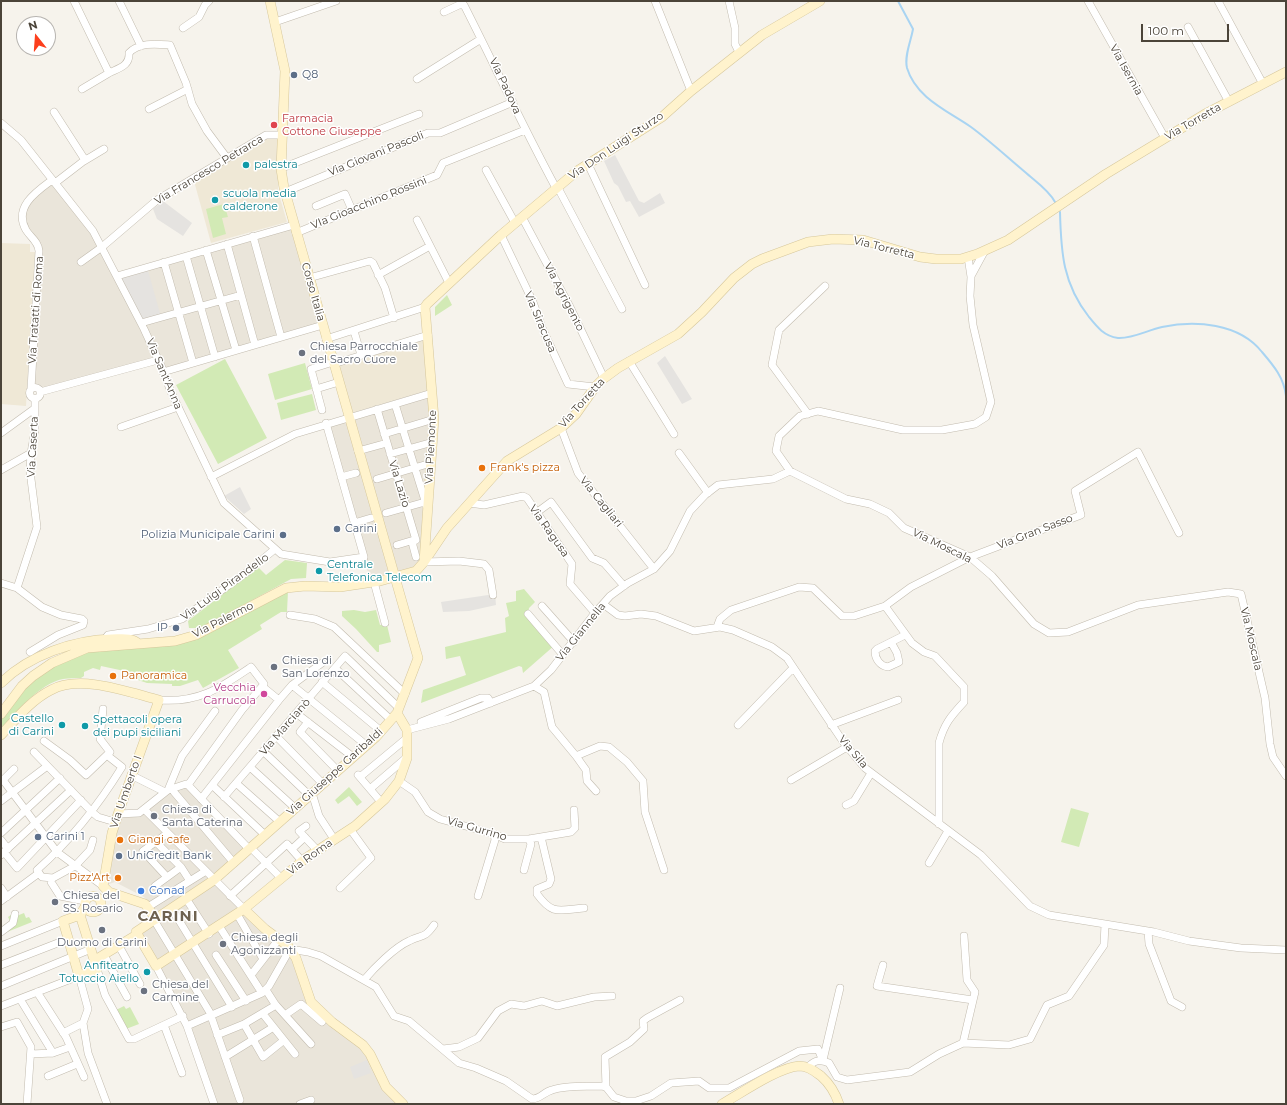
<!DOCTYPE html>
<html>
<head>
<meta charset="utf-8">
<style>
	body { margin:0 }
	#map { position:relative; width:1287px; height:1105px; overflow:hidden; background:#f6f3ec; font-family:Montserrat,sans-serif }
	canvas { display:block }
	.frame { position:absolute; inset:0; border:2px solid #4b4439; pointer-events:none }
	.north { position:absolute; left:16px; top:16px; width:40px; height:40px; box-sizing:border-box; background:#fff; border:1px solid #b7b4b0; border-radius:50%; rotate:343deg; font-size:11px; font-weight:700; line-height:16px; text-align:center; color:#4b4439 }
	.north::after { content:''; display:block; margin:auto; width:14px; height:18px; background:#fc3f1d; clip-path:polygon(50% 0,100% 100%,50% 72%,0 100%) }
	.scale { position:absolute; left:1141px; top:24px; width:88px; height:18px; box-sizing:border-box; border:2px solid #4b4439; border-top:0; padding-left:5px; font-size:12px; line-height:14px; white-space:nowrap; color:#4b4439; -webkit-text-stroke:3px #fff; paint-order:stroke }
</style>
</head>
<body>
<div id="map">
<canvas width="1287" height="1105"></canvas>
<div class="frame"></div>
<div class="north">N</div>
<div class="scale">100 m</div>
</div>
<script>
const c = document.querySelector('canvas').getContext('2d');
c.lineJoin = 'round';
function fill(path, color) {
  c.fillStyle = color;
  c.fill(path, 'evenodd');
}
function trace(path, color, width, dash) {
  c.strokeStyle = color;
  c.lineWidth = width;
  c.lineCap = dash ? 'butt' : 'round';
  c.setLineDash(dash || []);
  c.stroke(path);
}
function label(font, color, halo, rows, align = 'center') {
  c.font = font + ' Montserrat,sans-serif';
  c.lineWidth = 3;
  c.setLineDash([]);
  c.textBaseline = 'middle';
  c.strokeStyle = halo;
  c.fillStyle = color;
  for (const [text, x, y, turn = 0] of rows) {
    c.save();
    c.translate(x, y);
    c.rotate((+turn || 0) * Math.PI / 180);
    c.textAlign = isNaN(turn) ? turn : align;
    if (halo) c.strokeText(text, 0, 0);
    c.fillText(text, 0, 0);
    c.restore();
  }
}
fill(new Path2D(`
	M52,180L93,231L117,275L294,225L323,325L163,372L158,360L39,389L34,388L39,251L26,229L25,204Z
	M432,393L424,562L416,571L371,583L326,423Z
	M186,784L249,849L215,880L288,946L311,1002L353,1038L378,1073L403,1104H214L187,1026L136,932L160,916L144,897L115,882L103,886L118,814L144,809L168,790Z`), '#eae5da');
fill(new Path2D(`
	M269,137L277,139L279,142L278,191L287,222L211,243L194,181Z
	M1,243L30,244V252H35L26,406L1,404Z
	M425,338L430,390L352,413L338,364Z`), '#efe8d6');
fill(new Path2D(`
	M224,204L228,217L222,218L226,234L213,238L206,209Z
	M447,295L452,305L435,316V307Z
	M225,359L267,438L218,464L176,385Z
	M305,363L312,389L275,400L268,374Z
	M312,394L316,410L281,420L277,403Z
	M285,560L307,563L306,578L291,579L201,628H189L188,621L258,567L266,575Z
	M524,589L535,602L529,608L528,614L555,645L523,673L522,667L519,666L421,703L423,690L466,675L460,656L446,659L445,647L506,632L505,618L509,616L506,603L516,601V591Z
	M288,591L287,612H281L260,625L262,629L228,650L239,668L203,688L198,680L180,686H172V684L147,683L129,677V672L101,666L100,670L93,668L84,672V676L81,678C75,678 69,678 63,679C40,683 16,713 1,729V718L24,687L55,666L86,652L181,644L198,638Z
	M354,610L365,612L376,610L380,625H387L391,642L379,645V652H377L356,629L342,616V611Z
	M349,787L362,802L357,806L349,796L338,804L335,800Z
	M1071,808L1089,813L1079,847L1061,842Z
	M17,911L19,915L24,913L26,918L29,917L32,922L7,932L4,925L10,921L8,917Z
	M124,1006L126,1009L130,1007L139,1024L126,1029L116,1010Z`), '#d2eab5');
fill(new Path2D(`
	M615,155L639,201L644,203L660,193L665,203L639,217L630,201L626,202L618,186L614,183L604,161Z
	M163,201L192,223L183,236L157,219L153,209Z
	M147,267L161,317L141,323L117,276Z
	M665,356L692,399L682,404L657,363Z
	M240,487L251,509L244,514L224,496Z
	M495,594L496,605L469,611L443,612L441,602Z
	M367,1060L371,1073L354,1079L350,1067Z`), '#e5e3e0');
trace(new Path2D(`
	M898,1L913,29C911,41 904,56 907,68C916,98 948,111 971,127C990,141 1007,157 1025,172C1035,181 1049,190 1055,202
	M1060,212C1061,253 1063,284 1089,317C1097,327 1104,336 1118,338C1132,339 1148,330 1162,327C1195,320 1239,323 1262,352C1274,366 1284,378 1286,396`), '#a9d4f2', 2);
const street = new Path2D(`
	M74,1L109,73C119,68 130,66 129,53C139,42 156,44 170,45L186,83L192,104L207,131L227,158
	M119,1L141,46
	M655,1L691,91
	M729,1L735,28V44L739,52
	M1088,1L1165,138
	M1218,1L1263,84
	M444,12L459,5H464C495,66 523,127 556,188
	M275,22L336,1
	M1188,27L1229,102
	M183,28L199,17L205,5L209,1
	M417,79L481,39
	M82,89L109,73
	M149,109L188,89
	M54,112L85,160L55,183
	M1,123L21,140L93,231L144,329L162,368L171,392L224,503L281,554L330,562L364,557L326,423
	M84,161L104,149
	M588,164L645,285
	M282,168L419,114
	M486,170L515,223
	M557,186L622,309
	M285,192L428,133H440L513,102
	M316,206L345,194L352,210
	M522,217L570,307L604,378
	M417,220L449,283
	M296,233L437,175L443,163L525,130
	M501,235L533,302L543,330L568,384L595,387
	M253,236L281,337
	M227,244L255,345
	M206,250L236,350
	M186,256L215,357
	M968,257L971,277L970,296L973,325L991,402L986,417L975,424L942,430H903L818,411L800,416L779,436L776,451L790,471L846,499L870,504L889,513L904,528L970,557L992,576L1034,624L1049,633L1068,632L1138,605L1228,592L1241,594L1265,698L1270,744L1273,757L1286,776
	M81,262L102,247L157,200L266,135H283
	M164,262L193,363
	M378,275L430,246
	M117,276L294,225
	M971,276L984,252
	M309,278L370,261L373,263L385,288L394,318
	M141,323L241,295
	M354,331L361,355
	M326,339L425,307
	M629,361L674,434
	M333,364L428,335
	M163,372L323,325
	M29.5 393a5.5 5.5 0 1 1 11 0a5.5 5.5 0 1 1-11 0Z
	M31,389L39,251C38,241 31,238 26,230C13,207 37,191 52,180
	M316,389L339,382
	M40,392L158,360
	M395,404L427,507
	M377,409L416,540L412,542L416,557
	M322,410L311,369L333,362
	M808,414L772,365L779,330L825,286
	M121,427L178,407
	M561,428L578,473L654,569
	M1,433L34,409
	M384,434L434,419
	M358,451L387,443
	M679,453L708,493
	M390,454L433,442
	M1,470L31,453
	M211,477L295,434L432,393
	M341,477L356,473
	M377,479L431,463
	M469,503L484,505L523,496L527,498L572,564L570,584L595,613
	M386,513L425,502
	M536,513L551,502L592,558L604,563L624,586
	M354,523L371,518
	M397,545L414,540
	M424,562L459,561L484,564L489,570L493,595
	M374,582L385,623
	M1,583L17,588L42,607L61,615L82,619L84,621L83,625L58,635L30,652
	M17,588L37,527L30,471L31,453L35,430V399
	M603,604L618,615L625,616L641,614L656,616L694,631L720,627L733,630L772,647L787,658L844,743L865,768L981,855L1030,906L1049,915L1105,924
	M542,606L574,642
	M885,606L912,643L924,652L935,656L964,687V702C951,716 944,724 939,743V824
	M528,614L563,655
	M290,615L315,619L334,627L405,694
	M717,627L720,619L731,610L799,587L813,588L842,616H854L885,606L911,587L970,557L1081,515L1075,491L1138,452L1179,533
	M105,639L108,635L148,629L182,619L247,572L275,549
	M891,642L897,653L899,662L888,667C880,666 875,659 875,651L877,649L905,635
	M335,668L391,720
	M322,682L381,731
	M292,685L366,745
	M534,686L544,692L552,727L576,756L586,770L587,781L596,791
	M263,687L279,700
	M159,700C199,703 220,688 251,667L264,684L242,710L188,785
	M296,713L353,757
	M308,722L300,732L338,771
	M421,722L481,698H488L491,703
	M738,725L793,668
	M831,725L898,700
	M407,730L449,719L534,686L551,670L595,613L610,596L628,583L654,569L670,551L690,511L705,495L718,485L773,479L790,471
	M276,736L323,784
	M44,741L70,760L86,775L110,752
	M263,751L310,796
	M34,752L92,812L98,817L115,822
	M576,756L600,746L609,747L627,762L643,781L645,812L664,870
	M250,767L295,808
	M14,769L3,780L57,852L103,886
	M131,775L165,792
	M358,775L381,802
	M360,777L407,738
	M791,780L847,747
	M399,781L415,792L428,812L440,819L494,834L505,839H529L571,832L575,828L574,810
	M236,783L280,822
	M188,785L249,849
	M212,785L265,835
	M173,789L174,792L234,863
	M370,789L406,758
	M168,790L182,756L215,711
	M312,793L319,816L334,839
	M224,797L345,656L399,708
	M201,799L279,700L292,685L322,663
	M1,801L46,767
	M846,805L854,801L871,773
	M144,809L244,909
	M118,814L139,813L168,790L186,784L188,785
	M306,826L299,831L317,850
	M1,833L60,778
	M541,837L551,879L549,884L537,889V894C553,916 559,910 584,908
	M1,840L8,849
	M156,842L181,867L190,881
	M251,848L281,878
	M292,849L305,837
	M4,852L17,868L81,800
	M1,855L71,790
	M929,863L948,831
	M524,870L531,844L529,839
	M39,873L37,870C71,840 98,806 122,767L108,756L110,752L100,739L103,709
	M39,873L42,877L53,878L75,866L90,850L93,840
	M167,877L143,851L168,833
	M51,878V882L60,896L85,901
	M155,886L181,867
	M1,888L7,897
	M340,888L371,858L350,829
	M230,896L287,844L302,861
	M478,896L495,840L494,834
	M187,900L209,934
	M1,901L39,873
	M148,907L206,871
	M172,909L232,1007
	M237,914L263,959
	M154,920L212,1016
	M219,926L262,993
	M1148,931L1149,944L1171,1001L1182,1007
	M1,932L13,923L15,914
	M1,946L63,921
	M119,946L140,984
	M104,955L127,997
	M216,955L246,1001
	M1,965L68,939
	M883,965L877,986L973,1000
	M156,966L187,1026L214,1104
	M97,969L105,995L129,1039H134L183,1016
	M251,975L279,939
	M364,980C374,968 395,947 409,941C423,934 424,939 434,925
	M1,986L91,949
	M266,990L275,1004L311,1044
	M37,992L66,1037L84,1077
	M20,999L53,1053
	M1,1006L79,976L88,1009L83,1023L63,1033
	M263,1014L295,1054
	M285,1015L301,1004L322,1022
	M211,1016L240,1100
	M83,1023L88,1053L107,1104
	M244,1024L263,1057L283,1041
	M164,1025L182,1073
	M187,1026L262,993L269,986L290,949L308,952L321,956L376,987L394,1016L409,1021L459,1063L476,1068L506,1081L532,1099C540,1099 544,1092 552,1090C567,1085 586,1087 602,1086L606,1087L614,1097L626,1101H636L651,1096L671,1083L699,1081L709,1088H729L799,1051L818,1049L823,1061
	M1,1027L17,1022L31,1047L27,1104
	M217,1035L244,1024L276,1005
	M963,1043L975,992L967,980L964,936
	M443,1049L459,1047L478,1038L498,1011L511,1004L524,1006L542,1001L557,1006L594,997L612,996
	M31,1054L53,1053L70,1047
	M225,1057L272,1028
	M823,1060L840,988
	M808,1067C815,1060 820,1059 829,1063L837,1077L847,1080L910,1072L939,1054L963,1043L1009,1045L1030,1039L1047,1005L1069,996L1104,945L1105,924L1154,932L1189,941L1241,948L1286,950
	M48,1076L77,1064
	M606,1087L605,1057L630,1042L644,1029L643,1021L647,1018L680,1000
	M300,1104L311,1100`);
const secondary = new Path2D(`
	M270,1L285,71L281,169L284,188L418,658L397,713L376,737L214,880L136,932L156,966L244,909L306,858L355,826L385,799L399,781L407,758V730L397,713
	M424,562L434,419L425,307L427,304L501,235L577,171L662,117L691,91L762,35L820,1
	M1,683C29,655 74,640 112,639C122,639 131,637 139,644
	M1,714L22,686L33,676L52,663L87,648L175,641L196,635L286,588L305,586L340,587L380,581L416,571L424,562L447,528L507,461L561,428L576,414L595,387L603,379L618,368L678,334L702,312L734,278L752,264L762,259L808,242L833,239L863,240L920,257L936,259H961L977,254L1008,240L1106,174L1205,114L1286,72
	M1,735C16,719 31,700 51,690C80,674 128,692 159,700L118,814L112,833L103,886
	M103,886L109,892L145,904L156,919
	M85 904a8 8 0 1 1 16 0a8 8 0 1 1-16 0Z
	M244,909L265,929L288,946L296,958L311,1002L332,1022L363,1045L370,1054L386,1087L403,1104
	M80,915L97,969L79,976L63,921L80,915L85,907
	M95,960L138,934
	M722,1104C740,1094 779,1067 799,1066C808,1066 814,1071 821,1076C830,1084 835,1092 839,1104`);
trace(street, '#c2bbae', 8);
trace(secondary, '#d6c79b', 10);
trace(street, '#fff', 7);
trace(secondary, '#fff3cd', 9);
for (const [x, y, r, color] of [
	[294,75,4,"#5c6f8a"],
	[274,125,4,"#e0444e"],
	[246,165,4,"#0f9aa8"],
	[215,200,4,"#0f9aa8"],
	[302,353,4,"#6b7280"],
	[482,468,4,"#e8710a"],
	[337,529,4,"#5c6f8a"],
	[283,535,4,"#5c6f8a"],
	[319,571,4,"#0f9aa8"],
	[176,628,4,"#5c6f8a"],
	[274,667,4,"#6b7280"],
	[113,676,4,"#e8710a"],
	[264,694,4,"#d1479c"],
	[62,725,4,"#0f9aa8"],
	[85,726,4,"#0f9aa8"],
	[154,816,4,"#6b7280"],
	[38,837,4,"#5c6f8a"],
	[120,840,4,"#e8710a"],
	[119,856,4,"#5c6f8a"],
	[118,878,4,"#e8710a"],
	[141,891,4,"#3f7fe0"],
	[55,902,4,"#6b7280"],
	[102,930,4,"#6b7280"],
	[223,944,4,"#6b7280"],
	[147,972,4,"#0f9aa8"],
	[144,991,4,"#6b7280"]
]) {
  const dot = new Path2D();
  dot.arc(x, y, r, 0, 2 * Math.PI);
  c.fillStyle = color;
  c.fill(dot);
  trace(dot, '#fff', 1.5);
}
label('11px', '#4b4439', '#fff', [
	["Via Isernia",1126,70,61],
	["Via Padova",505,86,65],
	["Via Torretta",1193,122,-30],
	["Via Don Luigi Sturzo",616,146,-34],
	["Via Giovani Pascoli",376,154,-22],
	["Via Francesco Petrarca",209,170,-31],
	["VIa Gioacchino Rossini",369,203,-22],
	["Via Torretta",884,248,14],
	["Corso Italia",313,292,74],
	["Via Agrigento",564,297,63],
	["Via Tratatti di Roma",36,310,-86],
	["Via Siracusa",540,322,67],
	["Via Sant'Anna",164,374,67],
	["Via Torretta",582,403,-48],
	["Via Caserta",33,447,-87],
	["Via Piemonte",431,447,-87],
	["Via Lazio",399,484,73],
	["Via Cagliari",601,502,51],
	["Via Ragusa",549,531,55],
	["Via Gran Sasso",1035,532,-21],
	["Via Moscala",942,546,26],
	["Via Luigi Pirandello",225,587,-36],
	["Via Palermo",223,620,-27],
	["Via Giannella",581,632,-51],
	["Via Moscala",1251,639,77],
	["Via Marcianò",285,727,-49],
	["Via Sila",853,752,50],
	["Via Giuseppe Garibaldi",335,772,-42],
	["Via Umberto I",126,792,-71],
	["Via Gurrino",477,829,16],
	["Via Roma",310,857,-36]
]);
label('11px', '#4e5e75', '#fff', [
	["Q8",302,75],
	["Carini",345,529],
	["Polizia Municipale Carini",275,535,"right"],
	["IP",168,628,"right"],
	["Carini 1",46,837],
	["UniCredit Bank",127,856]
], 'left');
label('11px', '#be3a42', '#fff', [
	["Farmacia",282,119],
	["Cottone Giuseppe",282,132]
], 'left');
label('11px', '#0d838f', '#fff', [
	["palestra",254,165],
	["scuola media",223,194],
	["calderone",223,207],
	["Centrale",327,565],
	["Telefonica Telecom",327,578],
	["Castello",54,719,"right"],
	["di Carini",54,732,"right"],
	["Spettacoli opera",93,720],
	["dei pupi siciliani",93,733],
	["Anfiteatro",139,966,"right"],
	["Totuccio Aiello",139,979,"right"]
], 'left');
label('11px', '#5b616d', '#fff', [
	["Chiesa Parrocchiale",310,347],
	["del Sacro Cuore",310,360],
	["Chiesa di",282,661],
	["San Lorenzo",282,674],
	["Chiesa di",162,810],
	["Santa Caterina",162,823],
	["Chiesa del",63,896],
	["SS. Rosario",63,909],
	["Chiesa degli",231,938],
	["Agonizzanti",231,951],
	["Duomo di Carini",102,943,"center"],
	["Chiesa del",152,985],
	["Carmine",152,998]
], 'left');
label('11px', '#c56008', '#fff', [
	["Frank's pizza",490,468],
	["Panoramica",121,676],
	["Giangi cafe",128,840],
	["Pizz'Art",110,878,"right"]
], 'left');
label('11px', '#b23c85', '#fff', [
	["Vecchia",256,688],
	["Carrucola",256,701]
], 'right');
label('11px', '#366cbe', '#fff', [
	["Conad",149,891]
], 'left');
c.letterSpacing = '1px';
label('bold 15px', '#6e6250', '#fff', [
	["CARINI",168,917]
]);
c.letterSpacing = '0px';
</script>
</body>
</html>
